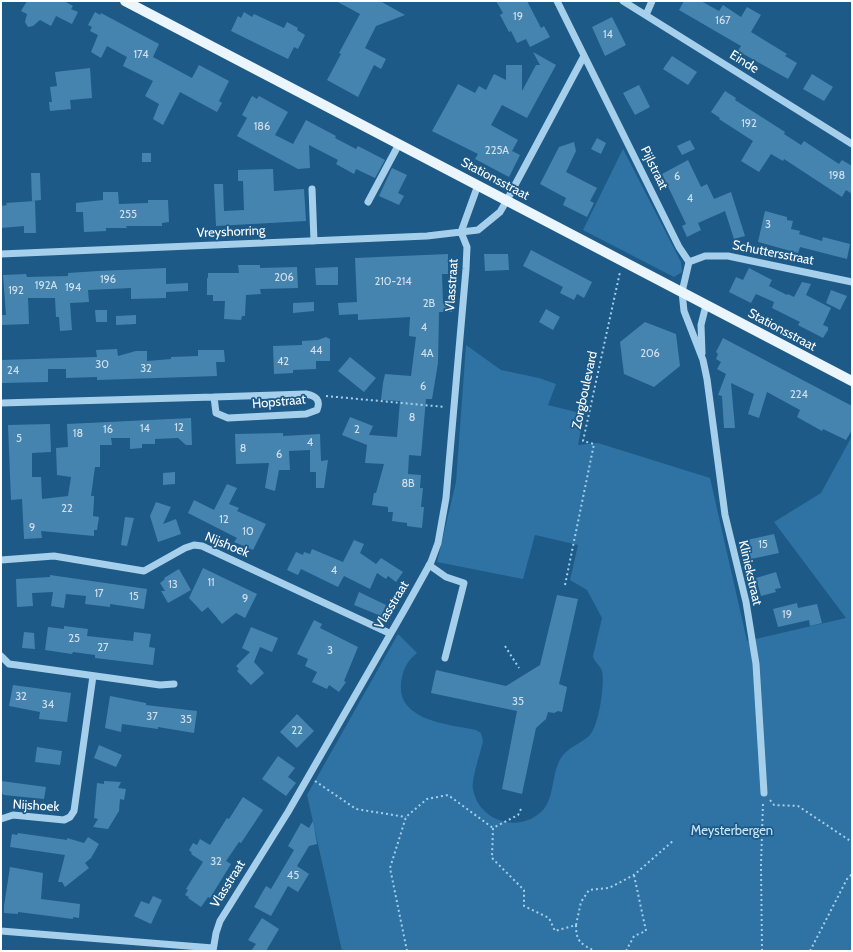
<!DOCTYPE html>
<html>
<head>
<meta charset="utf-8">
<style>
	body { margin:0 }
	#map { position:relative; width:853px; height:952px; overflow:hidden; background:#1d5a87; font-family:Cabin,sans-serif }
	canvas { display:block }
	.frame { position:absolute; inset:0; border:2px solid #fff; pointer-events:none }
</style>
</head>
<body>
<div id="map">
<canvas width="853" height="952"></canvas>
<div class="frame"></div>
</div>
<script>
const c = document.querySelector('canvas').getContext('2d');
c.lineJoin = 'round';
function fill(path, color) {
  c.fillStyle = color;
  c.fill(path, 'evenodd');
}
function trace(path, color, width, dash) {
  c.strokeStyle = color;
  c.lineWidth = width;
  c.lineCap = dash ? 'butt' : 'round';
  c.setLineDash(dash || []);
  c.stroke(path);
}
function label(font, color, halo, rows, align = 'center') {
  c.font = font + ' Cabin,sans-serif';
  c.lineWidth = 3.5;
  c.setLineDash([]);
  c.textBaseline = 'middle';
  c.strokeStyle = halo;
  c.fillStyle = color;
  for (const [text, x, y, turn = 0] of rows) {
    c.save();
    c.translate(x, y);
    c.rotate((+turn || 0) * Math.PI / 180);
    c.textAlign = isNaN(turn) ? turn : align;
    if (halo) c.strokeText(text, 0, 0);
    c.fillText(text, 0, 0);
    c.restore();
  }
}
fill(new Path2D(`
	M623,149L681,262L682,272L674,277L583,230Z
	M466,345L501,370L539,378L556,384L548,405L584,414L578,445L598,443L710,478L747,641L846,618L774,522L821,493L852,436V951H342L307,795L398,634L417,653C406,662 402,671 401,685C398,721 452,725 476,730L481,733L483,741C481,751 471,780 473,789C478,820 517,834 541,812C555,799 551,774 561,758C567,748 580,744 589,736C599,727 605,683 602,671C600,665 594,662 593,656L602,618L587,590L570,580L578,545L535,535L523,579L437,562L456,482Z`), '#2e73a4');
fill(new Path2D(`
	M27,1H64L73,6L71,9L78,12L72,24L56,16L51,26L40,20L33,26L28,27L25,22L27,14L21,11Z
	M336,1H380L405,15L376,26L365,48L386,59L381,69L374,65L358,97L327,80L341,54L339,53L360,14Z
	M496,1H527L541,28L544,26L550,37L530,47L526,39L517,43L511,31L509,32L500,15L503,13Z
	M684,1H701L719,11L723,5L741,17L747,7L761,15L751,32L787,54L785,56L797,63L788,79L738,51L741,46L679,10Z
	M95,12L100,15L101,13L159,44L153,57L192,78L199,65L229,81L219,101L222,103L217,112L180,92L163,125L153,119L159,104L145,96L153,81L123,66L127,57L107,46L101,58L91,52L98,35L90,31L92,27L88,25Z
	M244,12L252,17L254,14L284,28L287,22L298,28L297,30L305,35L298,49L294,47L288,59L231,31L238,16L241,18Z
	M612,17L626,45L605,56L592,27Z
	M533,52L556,65L527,118L502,105L491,125L518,140L512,151L520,155L509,177L475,159L478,154L432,131L458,84L475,93L479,86L486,90L494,74L506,80V65H522V91L536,65H540Z
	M672,56L697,72L688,85L663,69Z
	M90,68L92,98L70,100L71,109L50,111L49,102H52L50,87L57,86L55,72Z
	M812,74L833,87L824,101L803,89Z
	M639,85L650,107L635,115L623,93Z
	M725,91L736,98L735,100L785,132L784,134L801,145L804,141L839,164L842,160L852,166V194L846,190L842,197L784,159L783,161L771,154L759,172L741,161L753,141L719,119L720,118L711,112Z
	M252,96L257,99L259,96L288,112L275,135L293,144L306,120L336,136L335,138L356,149L358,146L385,160L375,178L356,169L354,174L336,164L338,160L309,145L310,168L298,169L237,136L247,118L242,115Z
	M597,138L606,143L601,154L591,149Z
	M690,140L695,149L682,155L677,146Z
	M574,142L576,151L566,172L597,188L590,201L594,203L587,217L563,205L566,198L540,184L559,147Z
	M142,153H151V162H142Z
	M688,160L701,187L707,184L714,199L731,192L745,236L734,239L725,211L698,223L701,230L687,237L682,226L686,224L662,174Z
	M392,168L407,175L398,193L404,196L399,205L379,196Z
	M273,169L274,191L304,189L306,221L216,226L214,184H223L224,211L244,210L243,181H238V170Z
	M31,173H40L41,200L32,201Z
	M103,192H118L119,204L148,203V200H168L169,222L162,223V226H126L127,228H106V231L84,232L83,212H76V203L103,200Z
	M35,201L36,233H24V226L1,228V206L7,205L6,203Z
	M765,211L787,217V220L793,221L791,229L800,231L799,234L822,241L823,237L850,244L847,259L800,247L798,253L758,242Z
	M531,250L592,282L584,298L577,294L574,300L560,293L563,287L523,266Z
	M448,254V274H442L443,303H452V312H439L438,363L432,399H426L421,456L409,455L408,474L421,475L420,488H423L421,507H424L422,528L407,526V523L392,521L393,512H388V507L372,505L374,493H376L384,464L365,463L367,445L342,435L350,417L373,426L369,435L397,437L400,401L381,400L383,383L385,374L411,376L416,337L409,336L410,317L358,320V314L339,315L338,303L357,302L355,258Z
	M484,254H508L509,270L485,271Z
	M238,265H260V268L297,267L298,288L260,289L261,294L246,295L245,316H242L241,320L224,319L225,301H213V295H207V278H208V273H239Z
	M338,267V285H316L315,268Z
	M166,268V284L188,283V291L166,292V298L131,299V288L88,290L89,302L70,303L72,330L60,331L59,317H56L55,298H28L29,324L1,325V315H6L3,275L26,274L27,277L68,276V273L98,271Z
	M749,268L772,280L769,286L787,295L788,294L794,297L802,282L811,284L806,295L831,308L823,325L828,327V330L823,338L798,325L800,322L772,308L774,302L756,294L751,303L729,292L736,277L743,280Z
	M831,290L847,296L840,310L826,303Z
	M314,302V311L293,313V303Z
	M546,309L560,317L553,330L539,322Z
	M95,310H107V322H96Z
	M136,315V324L116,325V316Z
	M645,322L676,334L680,366L654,387L624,374L620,342Z
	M326,337L330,339V361H316V369L293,370V373L274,374L273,346L302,345V341L318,340Z
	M723,338L852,406V430L846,440L823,429L822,431L797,417L800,410L767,392L759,418L748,414L754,394L731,383L735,428H724L722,396L718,395L726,374L717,369L721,362L716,359L718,354L716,352Z
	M117,349L118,356L136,351H147V361L171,359V357L198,356V350H224L225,362H216L217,376L97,380V377L66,378V369H48V382L1,383V360L97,357L96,350Z
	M350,357L376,378L364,392L338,371Z
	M191,418L192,445H186L178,438L155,439V444H142V448L130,449V438H111L112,445H100V467H95L91,496H94V500L93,516L99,517L97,530H94V536L41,531L42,538L24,539L22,499L11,500L8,425L50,424L51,452L32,453V477H41L42,499L68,496L71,477L57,475L56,448L68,447L67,424Z
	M283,433V436L320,434L321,461L328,460L324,488H316V472H310V450L289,451L290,470H279L275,491L265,488L269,463L236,464L235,434Z
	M175,472V484L163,485V473Z
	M227,484L237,488L229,504L239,508L237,511L266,524L253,550L234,542L237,538L188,513L194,500L214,510Z
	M156,502L171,507L163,524L176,519L181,534L158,542L150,516Z
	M125,517L134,518L127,546L121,545Z
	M774,534L779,553L751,559L747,540Z
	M354,540L364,544L360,553L376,564L381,558L403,572L396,582L388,576L386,579L377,573L370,589L344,576L338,587L301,569L298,575L287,570L296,552L303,555L304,552L310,554L312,549L343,562Z
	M203,568L257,594L245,618L236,613L222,624L208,607L202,612L189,598Z
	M179,569L191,590L168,603L161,591H165L160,583L165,579L164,578Z
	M776,572L781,588L775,589L776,592L761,596L756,578Z
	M50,575L147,589L144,609L110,604V607L85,604L86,596L66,594L64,608L51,606L53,592L32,593L33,606L17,607L16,579L50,577Z
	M359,592L386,605L381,616L354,605Z
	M557,595L578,599L559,684L567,687L562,712L558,711L554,713L548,712L546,719L536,728L522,794L502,789L517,711L431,693L436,670L506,686L540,665Z
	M797,603L798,608L817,604L822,623L810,626L809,620L778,627L773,609Z
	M314,620L322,624L320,628L358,647L344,681L346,682L339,692L329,685L327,689L312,682L317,672L305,666L308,659L297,654Z
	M64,626L88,629L87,636L133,641L134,632L151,634L149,647L155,648L153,665L95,658V655L73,652L72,654L45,650L48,627L64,629Z
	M251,627L278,638L272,652L260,647L254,662L264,673L251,685L237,671L239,669L236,666L250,652L242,648Z
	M24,632L34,633L35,649L22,648Z
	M13,685L71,693L67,722L39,719L40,712L9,706Z
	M110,696L146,703V705L197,711L194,733L158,727V729L122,724L121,732L105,728Z
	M297,714L314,731L297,748L280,732Z
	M99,745L122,755L116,767L94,758Z
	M37,747L62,751L60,765L35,762Z
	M278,756L295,768L288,777L296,783L286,796L262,779Z
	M1,781L46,787L44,799L4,795L1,793Z
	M104,781L121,782L118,788L126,789L124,800L120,799L119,811L108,829L93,827L98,819L94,818L97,783L104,784Z
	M243,797L263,810L241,843L239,842L226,861L231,864L210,898L208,897L201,907L188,898L189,897L185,895L188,890L186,889L203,862L191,854L192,853L189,850L193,843L197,845L200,839L210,845L227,818L229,819Z
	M313,821L317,844L309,846L297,866L309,874L298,892L288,886L271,916L254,907L266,886L271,889L294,850L288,846L301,823L309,828Z
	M18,833L67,840V838L84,843L88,837L99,844L91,858L85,863L89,868L65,887L62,882H58L65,855L10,847L12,834L17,835Z
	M10,867L43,873L41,899L80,904L79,918L73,917V919L18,912V914L4,913V906Z
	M153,896L162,900L151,924L134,916L141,901L149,904Z
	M262,918L279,929L266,951H251L256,944L248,940Z`), '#4684b0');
trace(new Path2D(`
	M326,396L445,407
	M565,585L594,444L583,441L620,272
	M505,646L519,668
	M315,781L356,809L406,817
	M770,800L774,805L798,806L852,842
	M521,809L518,815L493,828L492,858L524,890V906L549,918L555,931L576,925L581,902L589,890L609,888L634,875L674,840
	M576,925C576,942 581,944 595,951
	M407,951L390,868L406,817L427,799L448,795L493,828
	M610,951H625
	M626,951L634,936L646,931L634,875
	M762,951L761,865L763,802
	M810,951L847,879L852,874`), '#a6cfeb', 2, [2, 3]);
trace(new Path2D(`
	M557,1L679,247L689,262L682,292L684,311L703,360L707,379L725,515L746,602L756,664L764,793
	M623,1L852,144
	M646,15L652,1
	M312,189L314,241
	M368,202L399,144
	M461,232L478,185
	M1,254L427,236L478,230L500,212L507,200L584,56
	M689,262L705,256H728L852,282
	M702,353L701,325L706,305
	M1,403L214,397L306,394C316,396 321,400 317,410L306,414L228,418L216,413L214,397
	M1,560L54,556L144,571L185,548L194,545L202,546L389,633
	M429,565L446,577L464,583L445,658
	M1,656L9,664L17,665L160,685L174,684
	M1,819L13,815L64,820L70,817L74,811L93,676
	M1,931L213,948
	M213,951L216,933L220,921L288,812L406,607L431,562L438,543L446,498L466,269L467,247L461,232`), '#a6cfeb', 7);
trace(new Path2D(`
	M125,1L852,381`), '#ebf5fe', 10);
label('11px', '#d1e0eb', null, [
	["19",518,17],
	["167",723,21],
	["14",608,35],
	["174",141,55],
	["192",749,124],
	["186",262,127],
	["225A",497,151],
	["198",837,176],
	["6",677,177],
	["4",690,199],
	["255",128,215],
	["3",768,225],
	["206",284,278],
	["196",108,280],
	["210-214",393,282],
	["192A",46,286],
	["194",73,288],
	["192",16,291],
	["2B",429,304],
	["4",424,328],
	["44",316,351],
	["4A",427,354],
	["206",650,354],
	["42",283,362],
	["30",102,365],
	["32",146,369],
	["24",13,371],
	["6",423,387],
	["224",799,395],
	["8",412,418],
	["12",179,428],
	["14",145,429],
	["16",108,430],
	["2",357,430],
	["18",78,434],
	["5",19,439],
	["4",310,443],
	["8",243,449],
	["6",279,455],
	["8B",408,484],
	["22",67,509],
	["12",224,520],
	["9",32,528],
	["10",248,532],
	["15",763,545],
	["4",334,571],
	["11",211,583],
	["13",173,585],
	["17",99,594],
	["15",134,597],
	["9",245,599],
	["19",787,615],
	["25",74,639],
	["27",103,648],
	["3",330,651],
	["32",21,697],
	["35",518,702],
	["34",48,705],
	["37",152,717],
	["35",186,720],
	["22",297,731],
	["32",216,862],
	["45",293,876]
]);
label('13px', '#fff', '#1d5a87', [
	["Einde",744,62,32],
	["Pijlstraat",654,168,64],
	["Stationsstraat",495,179,28],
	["Vreyshorring",231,232,-2],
	["Schuttersstraat",773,253,11],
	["Vlasstraat",452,285,-86],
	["Stationsstraat",782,330,28],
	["Zorgboulevard",585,390,-78],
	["Hopstraat",279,402,-5],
	["Nijshoek",227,545,22],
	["Kliniekstraat",750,573,77],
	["Vlasstraat",392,605,-59],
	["Nijshoek",36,806,3],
	["Vlasstraat",228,884,-58]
]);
label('13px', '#cbe6f8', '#1d5a87', [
	["Meysterbergen",732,831]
]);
</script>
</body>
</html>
